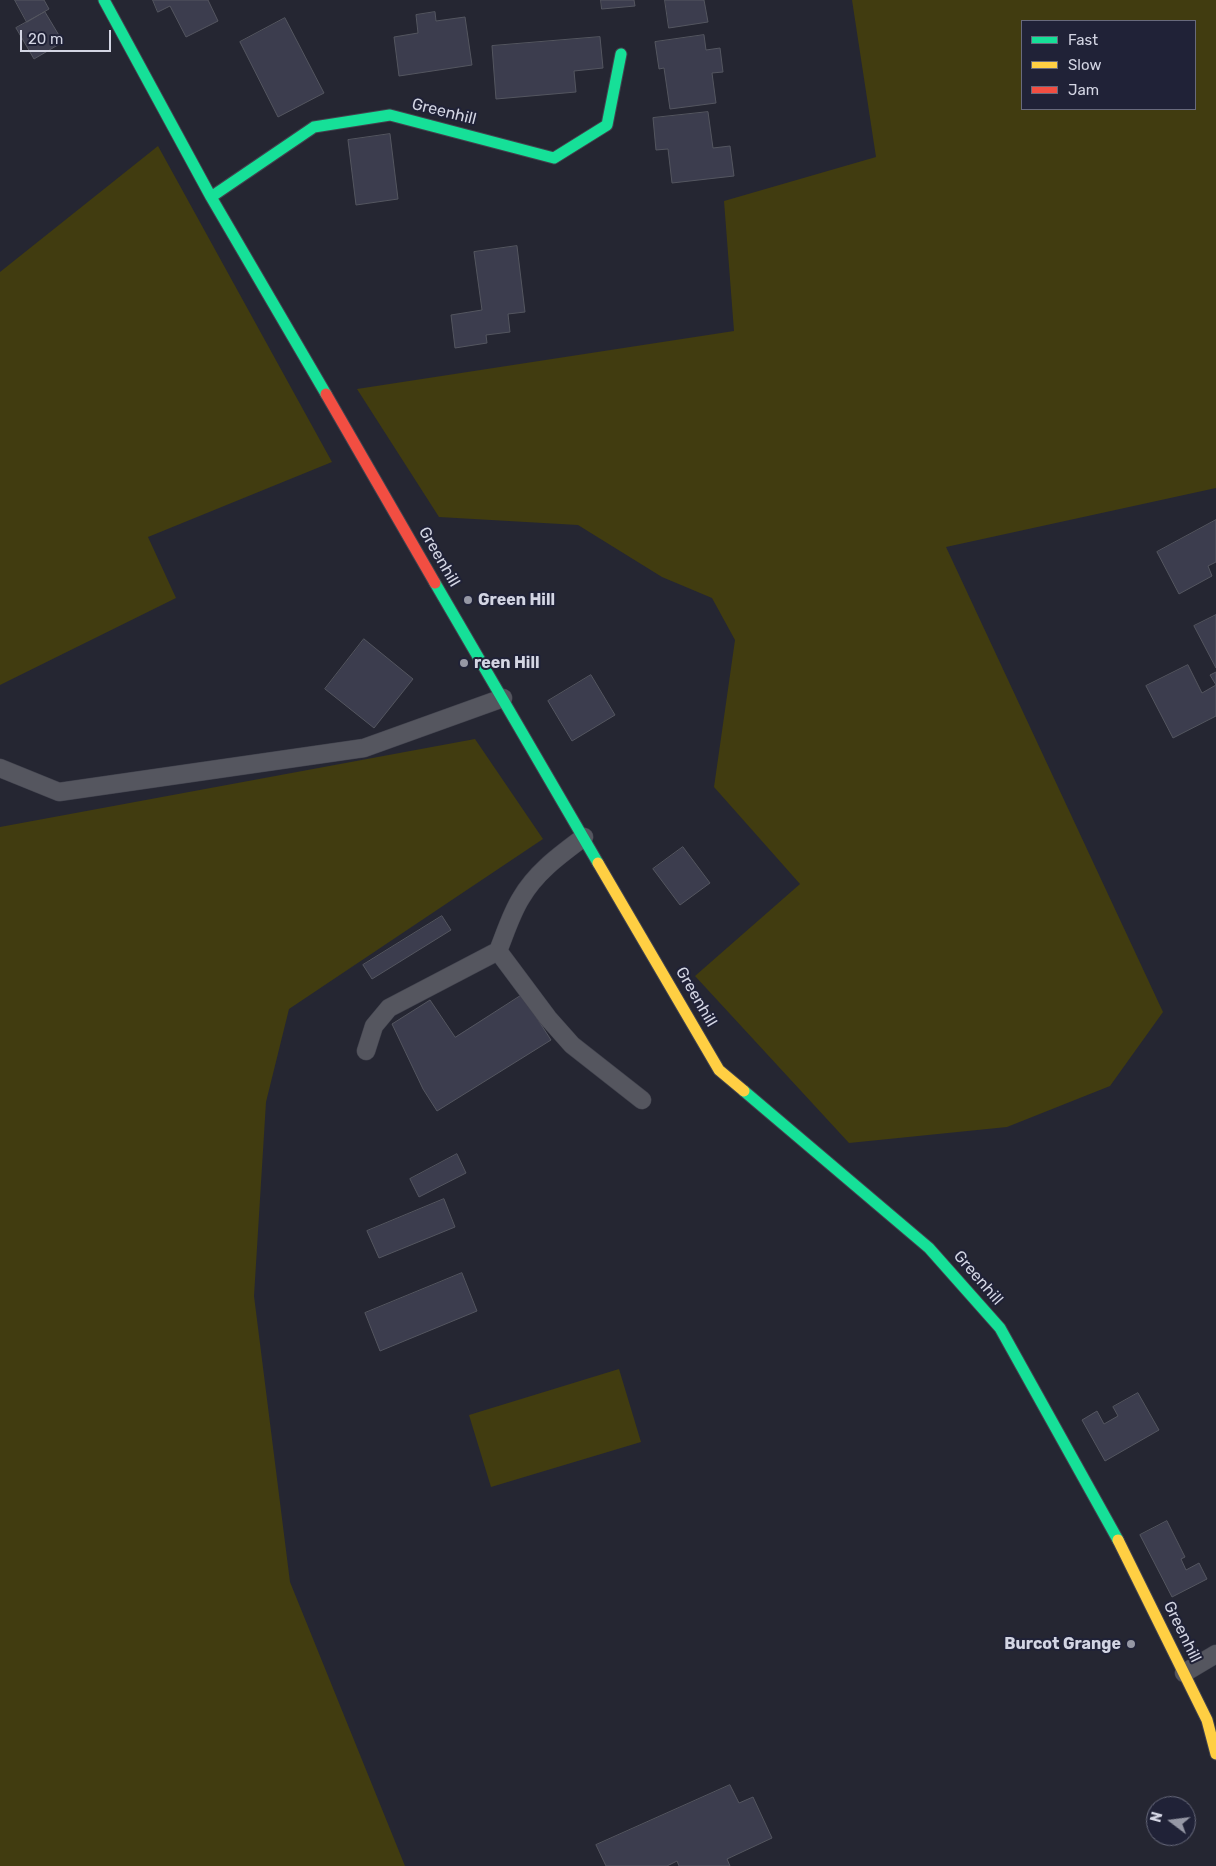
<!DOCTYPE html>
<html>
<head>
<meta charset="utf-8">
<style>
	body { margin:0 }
	#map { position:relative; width:1216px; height:1866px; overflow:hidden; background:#252632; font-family:Rubik,sans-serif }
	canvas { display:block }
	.legend { position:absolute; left:1021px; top:20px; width:175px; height:90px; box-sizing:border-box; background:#202237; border:1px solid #686a7c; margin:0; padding:6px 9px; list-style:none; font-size:15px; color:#d3d5e3 }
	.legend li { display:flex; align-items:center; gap:10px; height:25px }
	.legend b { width:25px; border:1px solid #686a7c }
	.north { position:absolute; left:1146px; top:1796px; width:50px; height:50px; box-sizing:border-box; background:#202237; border:1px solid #686a7c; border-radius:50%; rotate:285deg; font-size:14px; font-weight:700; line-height:20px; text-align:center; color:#d3d5e3 }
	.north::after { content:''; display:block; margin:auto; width:18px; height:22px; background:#9698a5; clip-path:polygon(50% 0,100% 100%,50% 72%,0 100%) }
	.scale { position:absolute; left:20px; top:30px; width:91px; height:22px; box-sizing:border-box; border:2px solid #d3d5e3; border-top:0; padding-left:6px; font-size:15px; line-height:18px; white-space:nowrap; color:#d3d5e3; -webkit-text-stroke:4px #202237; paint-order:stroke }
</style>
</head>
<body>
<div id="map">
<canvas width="1216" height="1866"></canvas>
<ul class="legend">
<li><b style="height:6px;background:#16e098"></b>Fast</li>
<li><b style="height:6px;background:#ffcf43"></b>Slow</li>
<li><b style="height:6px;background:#f24e42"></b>Jam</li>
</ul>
<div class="north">N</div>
<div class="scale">20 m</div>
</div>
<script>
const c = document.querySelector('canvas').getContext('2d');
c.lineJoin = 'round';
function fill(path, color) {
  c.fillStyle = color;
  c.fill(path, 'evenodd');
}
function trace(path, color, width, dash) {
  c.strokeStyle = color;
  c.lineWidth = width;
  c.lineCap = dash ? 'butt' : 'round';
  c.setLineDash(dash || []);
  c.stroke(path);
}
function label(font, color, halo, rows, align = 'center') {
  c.font = font + ' Rubik,sans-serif';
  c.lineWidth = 4;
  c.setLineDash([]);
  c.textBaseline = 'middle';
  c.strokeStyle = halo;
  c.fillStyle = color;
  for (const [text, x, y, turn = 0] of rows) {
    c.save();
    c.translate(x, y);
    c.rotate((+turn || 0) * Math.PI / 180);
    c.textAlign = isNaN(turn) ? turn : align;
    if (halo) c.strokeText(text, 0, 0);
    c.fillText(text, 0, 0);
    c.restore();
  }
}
fill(new Path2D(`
	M852,0H1216V488L946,547L1163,1012L1110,1086L1007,1127L849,1143L695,976L800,884L714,787L735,640L712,598L662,577L578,525L439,517L357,389L734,331L724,201L876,157ZM1195,21V109H1022V21Z
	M158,146L332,462L148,537L176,598L0,685V272Z
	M475,739L543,839L289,1009L266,1102L254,1296L290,1582L405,1866H0V827Z
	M619,1369L641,1442L491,1487L469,1415Z`), '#413c10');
const building = new Path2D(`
	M15,0H44L49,9L27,22Z
	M153,0H208L218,21L186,37L170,6L158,12Z
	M601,0H634L635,6L602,9Z
	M665,0H704L708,22L669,28Z
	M45,12L63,42L34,59L16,28Z
	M435,12L436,21L465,17L472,65L399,76L394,37L418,33L416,15Z
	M285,18L324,93L278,117L240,42Z
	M704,35L706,50L720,48L723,72L712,73L716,103L670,109L664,68L659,69L655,42Z
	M600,37L603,68L574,71L576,92L496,99L492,46Z
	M708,112L713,148L730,146L734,176L672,183L668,149L656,150L653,118Z
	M390,134L398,199L356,205L348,140Z
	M517,246L525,312L508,314L510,332L486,335L487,343L455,348L451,315L482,310L474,252Z
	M1216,520V562L1208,566L1212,576L1179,594L1157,552Z
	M1216,615V668L1194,626Z
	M364,639L413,679L374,728L325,689Z
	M1188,665L1202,693L1216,685L1210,675L1216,672V716L1173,738L1146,686Z
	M591,675L615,715L572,741L548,701Z
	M683,847L710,883L680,905L653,869Z
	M442,916L451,930L372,979L363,965Z
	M522,995L551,1040L437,1111L423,1089L392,1024L430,1000L455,1037Z
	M457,1154L466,1173L419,1197L410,1179Z
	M444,1199L455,1227L379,1258L367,1231Z
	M462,1273L477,1311L380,1351L365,1313Z
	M1138,1393L1159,1430L1105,1461L1082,1420L1097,1411L1104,1424L1118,1416L1113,1407Z
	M1167,1521L1185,1557L1181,1559L1186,1570L1199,1563L1207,1579L1172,1597L1140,1535Z
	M730,1785L739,1803L753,1797L772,1838L727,1859L730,1866H679L677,1861L667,1866H606L596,1845Z`);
fill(building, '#3c3d4e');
trace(building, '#545660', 1);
const lane = new Path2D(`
	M0,768L59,792L364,748L503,698
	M584,837C560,855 536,872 521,898C511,914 505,934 498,951L548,1018L572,1045L642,1100
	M366,1051L374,1026L389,1008L498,951
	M1184,1673L1216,1654`);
const fast = new Path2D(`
	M104,0L211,197L326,394
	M211,197L314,127L390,115L554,158L607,125L621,54
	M435,583L598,863
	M744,1091L929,1248L1000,1328L1118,1540`);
const slow = new Path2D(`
	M598,863L719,1070L744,1091
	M1118,1540L1207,1720L1216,1754`);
const jam = new Path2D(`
	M326,394L435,583`);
trace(lane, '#42434e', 19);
trace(fast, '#42434e', 13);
trace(slow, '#42434e', 13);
trace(jam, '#42434e', 13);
trace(lane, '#55565f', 18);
trace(fast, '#16e098', 11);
trace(slow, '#ffcf43', 11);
trace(jam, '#f24e42', 11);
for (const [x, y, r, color] of [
	[468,600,5,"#9698a5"],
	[464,663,5,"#9698a5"],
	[1131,1644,5,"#9698a5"]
]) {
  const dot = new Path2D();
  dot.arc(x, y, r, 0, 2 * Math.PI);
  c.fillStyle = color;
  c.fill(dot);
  trace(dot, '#202237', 2);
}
label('16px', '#d3d5e3', '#202237', [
	["Greenhill",444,112,14],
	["Greenhill",439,557,60],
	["Greenhill",696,997,60],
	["Greenhill",978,1278,49],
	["Greenhill",1182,1632,64]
]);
label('bold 16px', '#d3d5e3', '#202237', [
	["Green Hill",478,600],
	["reen Hill",474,663],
	["Burcot Grange",1121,1644,"right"]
], 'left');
</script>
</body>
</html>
